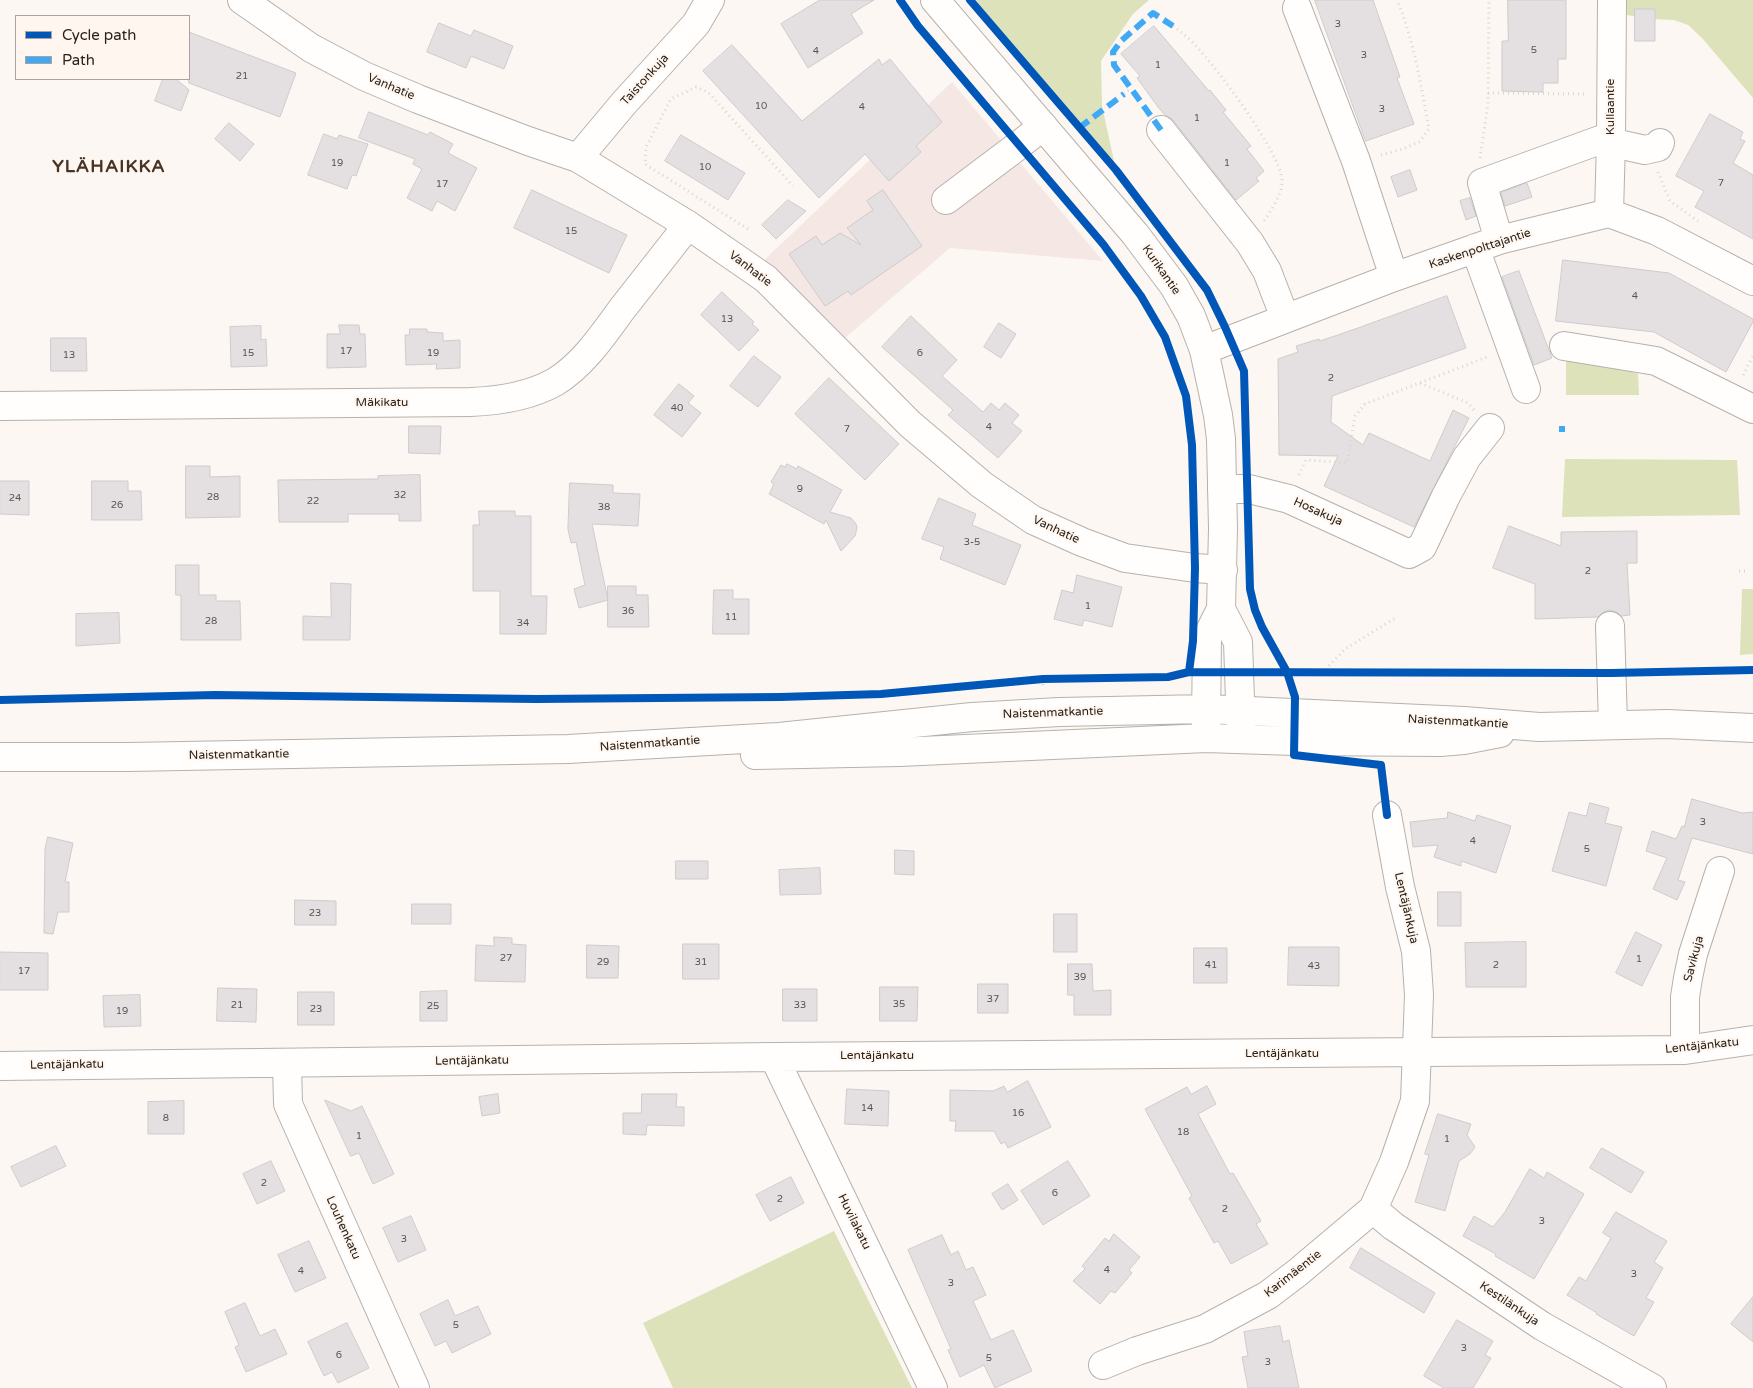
<!DOCTYPE html>
<html>
<head>
<meta charset="utf-8">
<style>
	body { margin:0 }
	#map { position:relative; width:1753px; height:1388px; overflow:hidden; background:#fcf7f2; font-family:"Varela Round",sans-serif }
	canvas { display:block }
	.legend { position:absolute; left:15px; top:15px; width:175px; height:65px; box-sizing:border-box; background:#fff6ef; border:1px solid #aaa29b; margin:0; padding:6px 9px; list-style:none; font-size:15px; color:#2a231c }
	.legend li { display:flex; align-items:center; gap:10px; height:25px }
	.legend b { width:25px; border:1px solid #aaa29b }
</style>
</head>
<body>
<div id="map">
<canvas width="1753" height="1388"></canvas>
<ul class="legend">
<li><b style="height:6px;background:#0057b8"></b>Cycle path</li>
<li><b style="height:6px;background:#3fa9f5"></b>Path</li>
</ul>
</div>
<script>
const c = document.querySelector('canvas').getContext('2d');
c.lineJoin = 'round';
function fill(path, color) {
  c.fillStyle = color;
  c.fill(path, 'evenodd');
}
function trace(path, color, width, dash) {
  c.strokeStyle = color;
  c.lineWidth = width;
  c.lineCap = dash ? 'butt' : 'round';
  c.setLineDash(dash || []);
  c.stroke(path);
}
function label(font, color, halo, rows, align = 'center') {
  c.font = font + ' "Varela Round",sans-serif';
  c.lineWidth = 4;
  c.setLineDash([]);
  c.textBaseline = 'middle';
  c.strokeStyle = halo;
  c.fillStyle = color;
  for (const [text, x, y, turn = 0] of rows) {
    c.save();
    c.translate(x, y);
    c.rotate((+turn || 0) * Math.PI / 180);
    c.textAlign = isNaN(turn) ? turn : align;
    if (halo) c.strokeText(text, 0, 0);
    c.fillText(text, 0, 0);
    c.restore();
  }
}
fill(new Path2D(`
	M952,82L1103,261L950,248L839,343L760,264Z`), '#f5e7e3');
fill(new Path2D(`
	M976,0H1149L1133,14L1101,61L1102,106L1114,161L1107,157L988,19Z
	M1627,0H1753V98L1702,38L1688,25L1674,20L1649,19L1627,15Z
	M1566,361H1606L1638,374L1639,395H1566Z
	M1565,459L1737,460L1740,515L1562,517Z
	M1742,589H1753V654L1740,655Z
	M834,1231L912,1388H673L643,1323Z`), '#dde2ba');
const building = new Path2D(`
	M820,0H874L851,14L863,33L808,68L781,24Z
	M1315,0H1373L1400,77L1397,78L1414,124L1366,141Z
	M1508,0H1566V59H1558V83H1543V92L1502,91V41H1508Z
	M1635,9H1655V41H1635Z
	M439,23L471,36L474,30L513,46L504,69L471,56L466,68L427,52Z
	M1154,26L1209,91L1210,90L1226,110L1223,112L1251,146L1247,149L1264,171L1256,178L1259,181L1236,200L1173,120L1165,115L1158,107L1137,78L1140,76L1121,54Z
	M189,32L296,73L280,117L189,83Z
	M732,45L802,121L879,59L882,65L890,59L942,122L916,146L921,152L889,181L865,154L819,198L703,71Z
	M163,79H176L189,90L181,111L155,101Z
	M369,112L428,135L430,132L453,144L448,153L477,168L455,211L437,201L432,211L407,198L422,169L413,164L415,159L359,138Z
	M1710,114L1743,132L1740,139L1745,141L1733,163L1753,175V239L1695,207L1704,191L1676,176Z
	M229,123L254,144L240,161L215,139Z
	M324,134L337,139L339,135L368,144L356,176L352,175L347,189L308,175Z
	M681,135L745,173L728,200L665,161Z
	M1410,170L1417,190L1398,197L1391,177Z
	M1527,183L1532,197L1505,206L1501,193Z
	M532,190L627,235L609,273L514,228Z
	M883,190L922,246L851,295L848,291L825,306L789,254L816,236L822,245L840,233L861,245L847,228L873,210L867,201Z
	M1470,198L1476,216L1466,220L1460,201Z
	M788,200L806,211L776,239L762,225Z
	M1563,260L1669,273L1753,319V322L1726,372L1654,332L1556,321Z
	M1519,271L1552,358L1534,365L1502,277Z
	M722,292L754,322L752,324L759,330L739,351L701,315Z
	M1447,296L1466,348L1332,396L1331,422L1363,445L1369,433L1430,461L1453,410L1469,418L1414,527L1324,486L1338,456L1279,455L1278,359L1298,352L1296,346L1319,339L1320,341L1358,328Z
	M911,316L957,360L942,376L983,412L991,403L999,410L1005,403L1019,415L1012,423L1022,431L998,458L948,415L953,410L882,347Z
	M999,323L1016,334L1001,358L984,347Z
	M339,325H359L360,334H365L366,367L327,368V334H340Z
	M261,326V340L266,339L267,366L231,367L230,327Z
	M410,329H427V332L443,333V341L460,340V368L436,369L437,364L406,365L405,335H409Z
	M51,338H86L87,371H51Z
	M754,356L781,377L758,407L730,386Z
	M829,378L899,444L865,480L795,414Z
	M679,384L694,396L688,403L701,413L682,437L654,415Z
	M409,426H441L440,454L409,453Z
	M787,464L797,469L798,466L842,490L830,512L851,518L856,524L857,528L855,536L841,551L826,520L824,524L769,494L774,484L771,482L781,465L785,467Z
	M186,466H210V477L240,476V517L186,518Z
	M420,475L421,521H399V514H348V522H279L278,480L378,479V476Z
	M0,481H29V515L0,514Z
	M92,481H128V491H141L142,520H92Z
	M570,483L613,485V493L640,494L638,526L592,524L608,600L579,608L574,589L585,585L576,542L571,543L568,529Z
	M939,498L976,514L972,525L1021,545L1005,585L940,559L944,547L922,539Z
	M479,511H515V516H531V596H547L546,634H500V591H473V525H479Z
	M1509,526L1561,546V532L1637,531V563H1627L1630,615L1621,616L1617,612L1609,610L1602,613L1598,617L1535,619V584L1493,568Z
	M176,565H199V595H216V601H240L241,640H181V595H176Z
	M1077,575L1122,587L1112,627L1084,620L1082,626L1054,619L1062,590L1073,593Z
	M331,583L351,584L350,640H303V616L331,617Z
	M608,586H636V595H648L649,627H608Z
	M714,590H733V599H749V634H713Z
	M119,613L120,643L76,646V614Z
	M1692,799L1742,813L1753,812V854L1692,838L1678,880L1685,882L1677,900L1653,889L1667,858L1646,851L1652,831L1676,839L1682,826L1684,827Z
	M1590,803L1609,808L1605,823L1622,827L1606,886L1552,871L1569,812L1586,816Z
	M1448,812L1475,821L1477,815L1511,826L1496,873L1461,861V866L1434,857L1438,845L1413,847L1410,822L1447,818Z
	M48,837L73,843L65,882H69V912H58L53,934L44,933L45,849Z
	M895,850L914,851V875L895,874Z
	M676,861H708V879H676Z
	M820,868L821,894L780,895L779,870Z
	M1438,892H1461V926H1438Z
	M295,900L336,901V925H295Z
	M412,904H451V924H412Z
	M1054,914H1077V952H1054Z
	M1636,932L1662,945L1642,986L1616,973Z
	M494,937L512,938V944L526,945L525,982L475,981L476,945L494,946Z
	M1526,942V987H1466L1465,943Z
	M683,944H719V979H683Z
	M587,945L619,946L618,978H587Z
	M1289,947H1339V986L1288,985Z
	M1194,948H1227V983H1194Z
	M0,952L48,953V990H0Z
	M1068,964H1092L1093,991L1111,990V1015H1074V995H1068Z
	M978,984H1008V1013H978Z
	M880,987H918L917,1021H880Z
	M218,988L257,989L256,1022L217,1021Z
	M783,989H817V1021H783Z
	M447,991V1021H420V992Z
	M298,992H334V1025H298Z
	M140,995L141,1026L104,1027L103,996Z
	M1028,1081L1051,1127L1008,1148L1005,1142L1001,1144L994,1131H955L956,1121H950V1090L993,1091L1004,1086L1007,1092Z
	M1207,1086L1216,1104L1198,1114L1230,1174L1233,1173L1261,1221L1256,1224L1268,1244L1231,1264L1218,1241L1214,1243L1189,1198L1192,1196L1145,1109L1187,1087L1191,1094Z
	M847,1089L889,1091L888,1126L845,1124Z
	M498,1094L500,1113L482,1116L479,1097Z
	M642,1094H677L676,1107H684V1126L647,1125L646,1135L623,1134V1113H641Z
	M325,1100L351,1111L362,1106L394,1174L373,1184L359,1153L351,1156Z
	M184,1101V1134H148V1102Z
	M1438,1114L1471,1124L1467,1135L1475,1147L1470,1154L1459,1161L1445,1211L1415,1202L1429,1155L1425,1154Z
	M56,1146L66,1166L21,1187L11,1167Z
	M1602,1148L1644,1172L1631,1193L1590,1168Z
	M271,1161L285,1191L257,1204L243,1174Z
	M1068,1161L1090,1196L1043,1225L1021,1191Z
	M1530,1169L1544,1178L1547,1172L1584,1194L1534,1279L1495,1256L1496,1254L1463,1236L1474,1216L1493,1227L1505,1212Z
	M791,1177L804,1203L770,1221L756,1195Z
	M1008,1184L1018,1200L1002,1210L992,1194Z
	M1616,1212L1667,1241L1654,1262L1663,1268L1646,1298L1654,1302L1634,1336L1596,1314L1597,1313L1567,1295L1579,1277L1586,1281L1611,1238L1603,1233Z
	M411,1216L426,1250L398,1262L383,1228Z
	M1114,1234L1140,1257L1129,1270L1132,1273L1115,1293L1111,1291L1100,1304L1073,1281L1085,1269L1082,1266L1105,1238L1109,1241Z
	M942,1235L951,1255L958,1251L966,1270L973,1267L986,1295L973,1301L991,1340L1013,1330L1032,1371L995,1388L984,1365L960,1377L948,1350L951,1349L908,1250Z
	M309,1241L326,1278L295,1292L278,1255Z
	M1361,1248L1435,1293L1424,1313L1350,1268Z
	M1753,1297V1342L1731,1324Z
	M448,1300L455,1316L478,1306L491,1334L452,1353L446,1341L435,1346L420,1314Z
	M245,1303L260,1336L275,1329L287,1354L246,1372L235,1347L239,1345L225,1312Z
	M1457,1320L1493,1341L1485,1355L1491,1358L1473,1388H1444L1424,1376Z
	M347,1323L369,1368L338,1383L332,1372L324,1376L308,1342Z
	M1280,1326L1283,1342L1289,1340L1299,1388H1248L1242,1357L1248,1356L1244,1332Z`);
fill(building, '#e4e0e2');
trace(building, '#cecbce', 1);
const minor = new Path2D(`
	M242,0L311,48L364,76L418,99L528,141L578,158L688,225L766,279L910,424L982,485L1033,520L1082,542L1125,558L1195,568L1223,570
	M1297,8L1356,161L1394,277
	M1161,130L1250,243L1267,271L1285,318
	M578,158L624,103L696,24L710,0
	M946,200L1019,145L1043,126
	M1609,213L1611,141L1612,0
	M1499,240L1482,183L1600,140L1645,150L1658,147L1660,143
	M1475,248L1526,389
	M1564,346L1656,361L1753,409
	M1204,350L1394,277L1499,240L1609,213L1657,231L1753,281
	M0,406L470,402C498,401 530,396 555,382C583,365 603,335 622,309C644,281 666,253 688,225
	M1222,489H1249L1289,499L1409,554L1422,547L1446,496L1467,457L1490,428
	M1610,626L1613,724
	M1685,1050V997L1688,978L1693,954L1720,871
	M774,1057L933,1388
	M287,1063L288,1104L415,1388
	M0,1066L774,1057L1685,1050L1753,1040
	M1373,1209L1393,1226L1542,1326L1652,1388
	M1103,1365L1137,1351L1205,1329L1268,1295L1297,1273L1373,1209L1394,1162L1415,1101L1419,995L1416,951L1400,887L1387,815`);
const major = new Path2D(`
	M935,0L1135,234L1174,286L1191,316L1204,350L1218,415L1221,439L1223,529L1221,609L1207,637L1206,726
	M1221,609L1238,642L1241,729
	M755,755L899,752L1206,738L1294,741L1440,742L1464,740L1500,733
	M0,757H128L568,749L779,737L972,717L1059,712L1206,709L1464,721L1539,727L1667,724L1753,728`);
trace(minor, '#b7b1ac', 30);
trace(major, '#b7b1ac', 30);
trace(new Path2D(`
	M1173,26C1181,32 1189,38 1196,46C1217,68 1280,152 1282,180C1283,194 1271,210 1264,221
	M1488,93L1587,94
	M1124,94L1131,88
	M1381,155L1403,149L1419,142L1429,129C1421,86 1414,40 1397,0
	M1480,158L1488,104L1489,0
	M1658,172L1670,201L1698,221
	M748,229L645,164L646,147L671,99L696,87L708,92L793,186
	M1743,375L1753,356
	M1420,383L1468,403L1474,410
	M1299,475L1306,460L1347,463L1355,416L1365,404L1487,357
	M1739,571H1746
	M1322,673L1345,649L1397,617
	M1043,679V689`), '#d7d6d4', 3, [1, 4]);
trace(minor, '#fffefd', 28);
trace(major, '#fffefd', 28);
trace(new Path2D(`
	M1079,128L1124,94
	M1161,130L1114,65L1113,52L1121,41L1153,13L1173,26
	M1559,429H1565`), '#3fa9f5', 6, [12, 6]);
trace(new Path2D(`
	M900,0L918,26L1103,244L1141,296L1165,337L1186,396L1192,445L1195,568L1193,641L1189,672
	M970,0L1116,170L1207,290L1225,327L1244,371L1250,589L1255,610L1262,627L1287,672L1295,697L1294,755L1381,765L1387,815
	M0,700L215,695L536,699L780,697L881,694L1043,679L1168,677L1189,672L1611,673L1753,670`), '#0057b8', 8);
label('10px', '#5a534e', null, [
	["3",1338,24],
	["5",1534,50],
	["4",816,51],
	["3",1364,55],
	["1",1158,65],
	["21",242,76],
	["10",761,106],
	["4",862,107],
	["3",1382,109],
	["1",1197,118],
	["19",337,163],
	["1",1227,163],
	["10",705,167],
	["7",1721,183],
	["17",442,184],
	["15",571,231],
	["4",1635,296],
	["13",727,319],
	["17",346,351],
	["15",248,353],
	["19",433,353],
	["6",920,353],
	["13",69,355],
	["2",1331,378],
	["40",677,408],
	["4",989,427],
	["7",847,429],
	["9",800,489],
	["32",400,495],
	["28",213,497],
	["24",15,498],
	["22",313,501],
	["26",117,505],
	["38",604,507],
	["3-5",972,542],
	["2",1588,571],
	["1",1088,606],
	["36",628,611],
	["11",731,617],
	["28",211,621],
	["34",523,623],
	["3",1703,822],
	["4",1473,841],
	["5",1587,849],
	["23",315,913],
	["27",506,958],
	["1",1639,959],
	["29",603,962],
	["31",701,962],
	["41",1211,965],
	["2",1496,965],
	["43",1314,966],
	["17",24,971],
	["39",1080,977],
	["37",993,999],
	["35",899,1004],
	["21",237,1005],
	["33",800,1005],
	["25",433,1006],
	["23",316,1009],
	["19",122,1011],
	["14",867,1108],
	["16",1018,1113],
	["8",166,1118],
	["18",1183,1132],
	["1",359,1136],
	["1",1447,1139],
	["2",264,1183],
	["6",1055,1193],
	["2",780,1199],
	["2",1225,1209],
	["3",1542,1221],
	["3",404,1239],
	["4",1107,1270],
	["4",301,1271],
	["3",1634,1274],
	["3",951,1283],
	["5",456,1325],
	["3",1464,1348],
	["6",339,1355],
	["5",989,1358],
	["3",1268,1362]
]);
label('12px', '#2a231c', '#fff6ef', [
	["Taistonkuja",645,80,-48],
	["Vanhatie",391,87,23],
	["Kullaantie",1611,107,-90],
	["Kaskenpolttajantie",1480,249,-18],
	["Vanhatie",750,269,37],
	["Kurikantie",1161,270,55],
	["Mäkikatu",382,403],
	["Hosakuja",1318,512,24],
	["Vanhatie",1056,530,25],
	["Naistenmatkantie",1053,713,-2],
	["Naistenmatkantie",1458,722,3],
	["Naistenmatkantie",650,744,-4],
	["Naistenmatkantie",239,755,-1],
	["Lentäjänkuja",1406,908,77],
	["Savikuja",1694,959,-75],
	["Lentäjänkatu",1702,1046,-6],
	["Lentäjänkatu",1282,1054],
	["Lentäjänkatu",877,1056],
	["Lentäjänkatu",472,1061,-1],
	["Lentäjänkatu",67,1065,-1],
	["Huvilakatu",854,1222,64],
	["Louhenkatu",343,1228,66],
	["Karimäentie",1293,1274,-38],
	["Kestilänkuja",1509,1304,34]
]);
c.letterSpacing = '1px';
label('bold 18px', '#453526', '#fff6ef', [
	["YLÄHAIKKA",109,167]
]);
c.letterSpacing = '0px';
</script>
</body>
</html>
